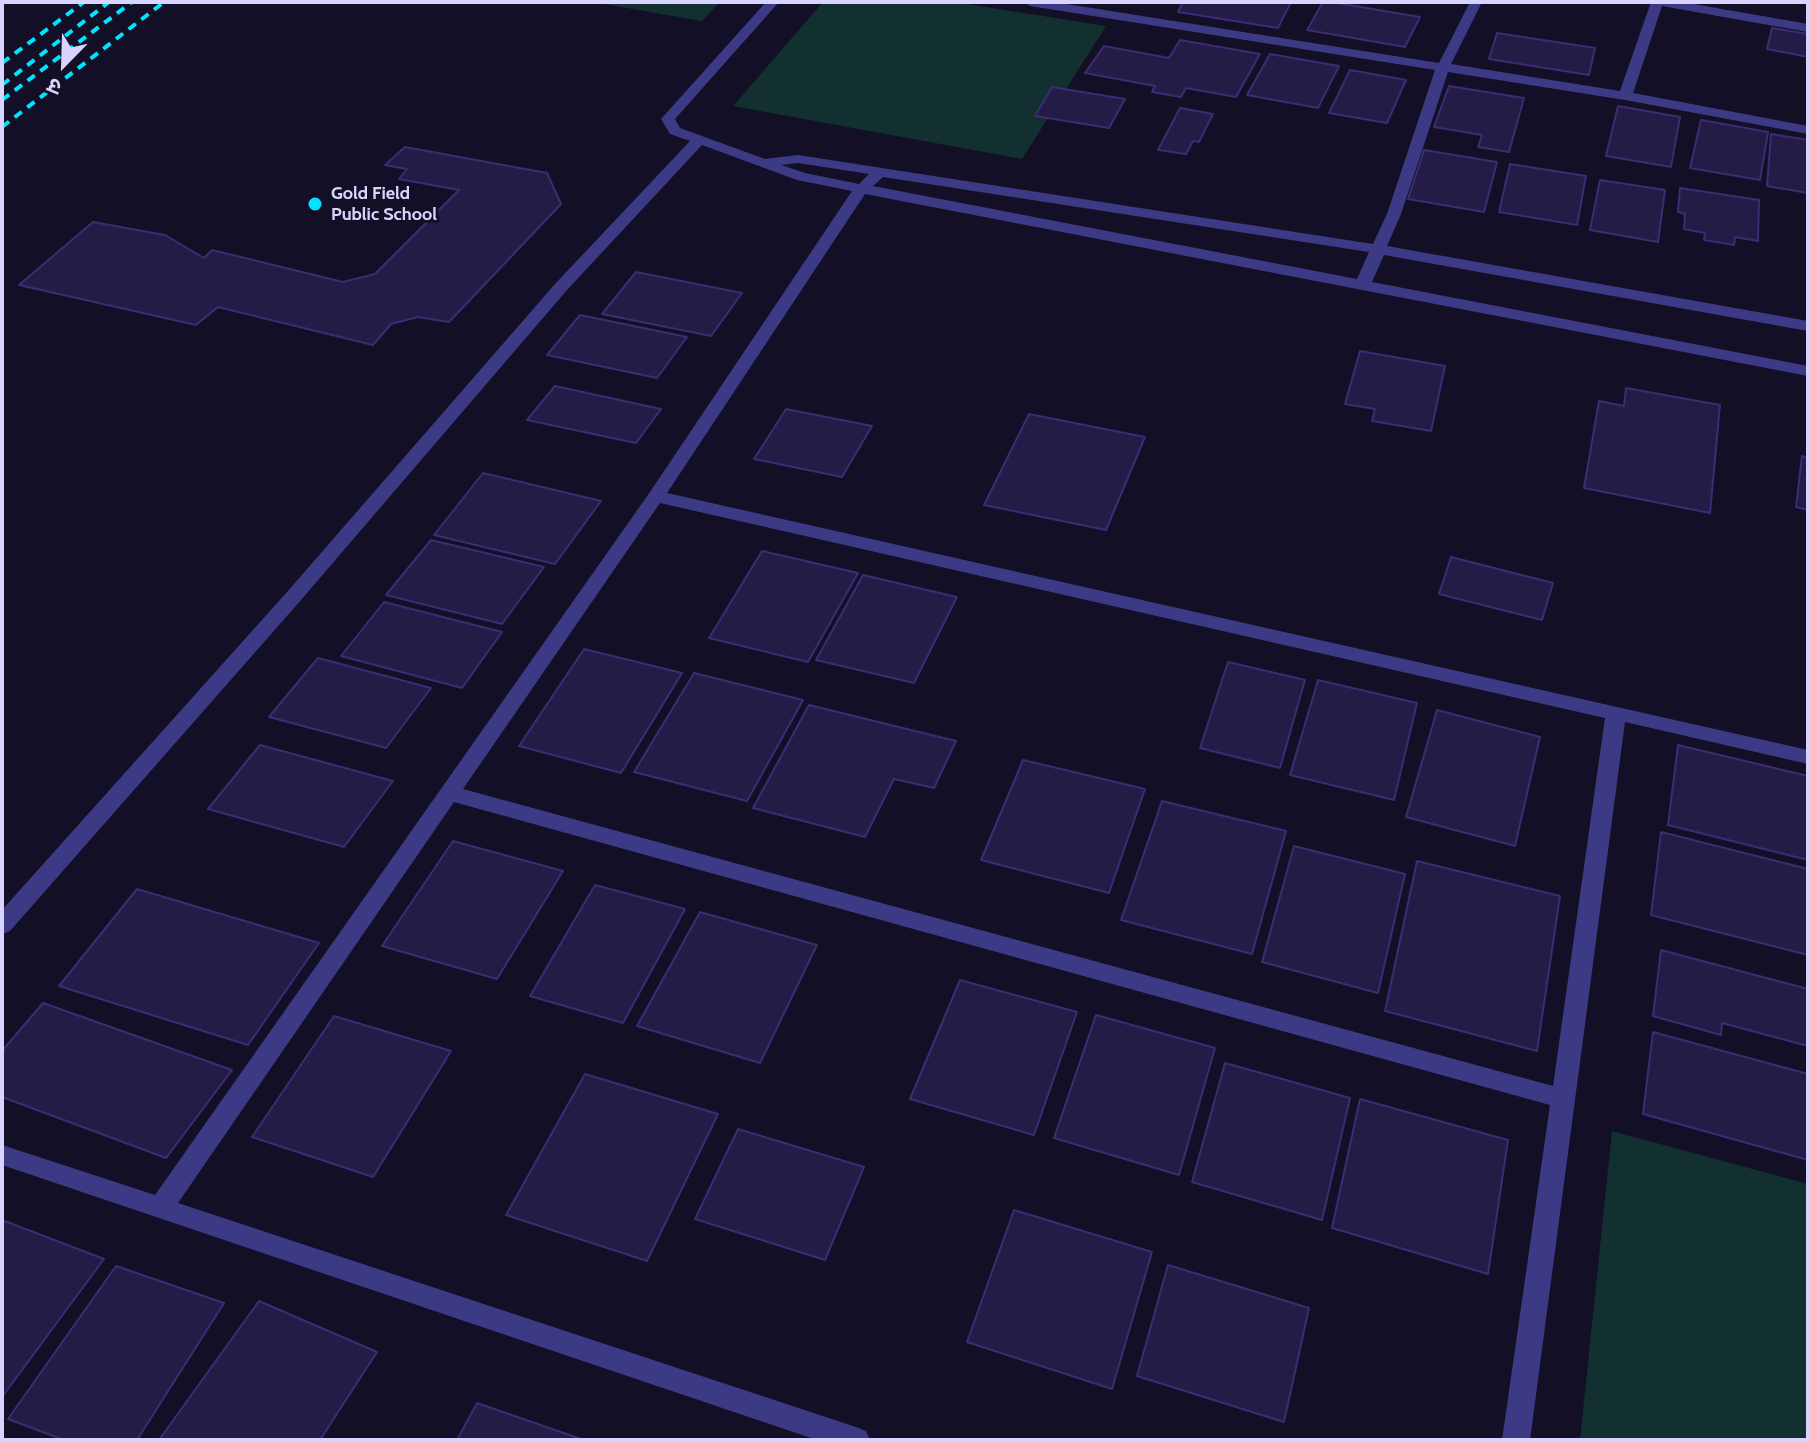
<!DOCTYPE html>
<html>
<head>
<meta charset="utf-8">
<style>
	body { margin:0 }
	#map { position:relative; width:1810px; height:1442px; overflow:hidden; background:#130f26; font-family:Cabin,"Noto Sans Devanagari",sans-serif }
	canvas { display:block }
	.frame { position:absolute; inset:0; border:4px solid #d9d4ff; pointer-events:none }
	.north { position:absolute; left:24px; top:24px; width:80px; height:80px; -webkit-text-stroke:6px #130f26; paint-order:stroke; rotate:203deg; font-size:22px; font-weight:700; line-height:32px; text-align:center; color:#d9d4ff }
	.north::after { content:''; display:block; margin:auto; width:28px; height:36px; background:#d9d4ff; clip-path:polygon(50% 0,100% 100%,50% 72%,0 100%) }
</style>
</head>
<body>
<div id="map">
<canvas width="1810" height="1442"></canvas>
<div class="frame"></div>
<div class="north">उ</div>
</div>
<script>
const c = document.querySelector('canvas').getContext('2d');
c.lineJoin = 'round';
function fill(path, color) {
  c.fillStyle = color;
  c.fill(path, 'evenodd');
}
function trace(path, color, width, dash) {
  c.strokeStyle = color;
  c.lineWidth = width;
  c.lineCap = dash ? 'butt' : 'round';
  c.setLineDash(dash || []);
  c.stroke(path);
}
function label(font, color, halo, rows, align = 'center') {
  c.font = font + ' Cabin,sans-serif';
  c.lineWidth = 6;
  c.setLineDash([]);
  c.textBaseline = 'middle';
  c.strokeStyle = halo;
  c.fillStyle = color;
  for (const [text, x, y, turn = 0] of rows) {
    c.save();
    c.translate(x, y);
    c.rotate((+turn || 0) * Math.PI / 180);
    c.textAlign = isNaN(turn) ? turn : align;
    if (halo) c.strokeText(text, 0, 0);
    c.fillText(text, 0, 0);
    c.restore();
  }
}
fill(new Path2D(`
	M592,2H720L702,21Z
	M823,2H955L1106,26L1022,159L733,106Z
	M1612,1131L1808,1184V1440H1580Z`), '#12302f');
const building = new Path2D(`
	M1183,2H1291L1278,28L1178,12Z
	M1323,2H1331L1420,17L1405,47L1307,30Z
	M1772,28L1808,34V57L1767,49Z
	M1497,33L1595,48L1589,75L1489,59Z
	M1180,40L1260,54L1236,97L1186,88L1181,97L1152,92L1155,86L1085,73L1104,46L1169,58Z
	M1270,54L1339,66L1318,108L1247,95Z
	M1350,70L1406,80L1387,123L1329,113Z
	M1449,86L1524,98L1509,152L1478,147L1482,135L1434,127Z
	M1052,87L1125,99L1109,128L1035,116Z
	M1618,106L1680,117L1671,167L1606,156Z
	M1180,108L1213,114L1199,142L1193,141L1186,154L1158,150Z
	M1701,120L1768,132L1760,180L1690,168Z
	M1771,134L1808,140V193L1767,186Z
	M405,147L547,173L561,204L449,322L418,317L391,324L373,345L218,307L196,325L19,285L93,222L165,235L204,258L212,250L343,282L375,274L459,190L399,179L407,169L385,165Z
	M1424,150L1497,162L1484,212L1408,199Z
	M1510,164L1586,176L1577,225L1499,212Z
	M1600,180L1665,190L1658,242L1590,230Z
	M1680,188L1759,200L1758,241L1735,237L1734,245L1704,240L1705,233L1684,229L1685,214L1678,212Z
	M636,272L742,293L711,336L602,314Z
	M580,315L687,337L657,378L547,355Z
	M1360,351L1445,366L1431,431L1372,421L1375,409L1345,404Z
	M555,386L661,409L636,443L527,420Z
	M1626,388L1720,405L1710,513L1584,488L1599,401L1624,406Z
	M786,409L872,426L842,477L754,459Z
	M1029,414L1145,437L1106,530L984,505Z
	M1802,456L1808,458V510L1796,507Z
	M483,473L601,501L555,564L434,535Z
	M431,540L544,567L502,624L386,595Z
	M762,551L858,573L808,662L709,638Z
	M1451,557L1553,583L1542,620L1439,594Z
	M863,575L957,597L914,683L816,660Z
	M384,602L502,632L462,688L341,656Z
	M584,649L682,673L621,773L519,746Z
	M318,658L431,688L386,748L269,717Z
	M1228,662L1305,680L1280,768L1200,748Z
	M694,673L803,700L747,801L634,772Z
	M1318,680L1417,703L1394,800L1290,775Z
	M809,705L956,741L934,788L894,779L865,837L753,808Z
	M1437,710L1540,737L1515,846L1406,817Z
	M260,745L393,781L344,847L208,809Z
	M1678,745L1808,776V860L1668,825Z
	M1023,760L1145,789L1109,893L981,860Z
	M1162,801L1286,831L1252,954L1121,920Z
	M1661,832L1808,869V955L1651,915Z
	M453,841L563,871L497,979L382,946Z
	M1294,846L1405,874L1378,993L1262,962Z
	M1417,861L1560,896L1537,1051L1385,1011Z
	M595,885L685,909L623,1023L530,996Z
	M137,889L319,943L248,1045L59,986Z
	M700,912L817,945L760,1063L637,1026Z
	M1661,950L1808,989V1046L1722,1023L1721,1035L1653,1016Z
	M960,980L1077,1012L1034,1135L910,1099Z
	M43,1003L232,1070L166,1158L2,1097V1051Z
	M1096,1015L1215,1048L1179,1175L1054,1138Z
	M334,1016L451,1051L373,1177L252,1137Z
	M1653,1032L1808,1074V1160L1643,1114Z
	M1225,1063L1350,1098L1322,1220L1192,1182Z
	M585,1074L718,1114L647,1261L506,1215Z
	M1360,1099L1508,1140L1488,1274L1332,1228Z
	M738,1129L864,1167L825,1260L695,1219Z
	M1014,1210L1152,1252L1112,1389L967,1342Z
	M2,1220L104,1259L2,1397Z
	M1168,1265L1309,1308L1284,1422L1137,1376Z
	M116,1266L224,1303L137,1440H64L8,1419Z
	M259,1301L377,1352L320,1440H159Z
	M477,1403L584,1440H457Z`);
fill(building, '#241b47');
trace(building, '#3b2d73', 2);
fill(new Path2D(`
	M766,2H779L675,119L680,128L765,159L798,155L1373,244L1387,214L1435,70L1030,6L1024,2H1054L1439,63L1470,2H1482L1451,64L1620,91L1651,2H1682L1808,24V32L1662,6L1633,93L1808,126V134L1625,100L1448,72L1401,214L1387,246L1808,321V331L1384,255L1372,282L1808,366V376L865,194L667,493L1808,750V764L1625,722L1530,1440H1502L1550,1105L454,802L178,1203L856,1427L866,1431L870,1440H817L2,1165V1145L155,1195L650,492L852,191L797,180L702,145L567,290L301,600L10,931L2,934V910L287,592L555,284L690,141L670,134L661,119ZM798,163L869,174L859,184L805,173L781,165ZM883,177L1369,252L1357,279L873,186ZM660,503L1605,718L1553,1086L463,789Z`), '#3d3a85');
trace(new Path2D(`
	M2,63L84,2
	M2,85L109,2
	M2,100L132,2
	M2,127L164,2`), '#00e5ff', 4, [9, 7]);
for (const [x, y, r, color] of [
	[315,204,8,"#00e5ff"]
]) {
  const dot = new Path2D();
  dot.arc(x, y, r, 0, 2 * Math.PI);
  c.fillStyle = color;
  c.fill(dot);
  trace(dot, '#130f26', 3);
}
label('bold 18px', '#d9d4ff', '#130f26', [
	["Gold Field",331,194],
	["Public School",331,215]
], 'left');
</script>
</body>
</html>
